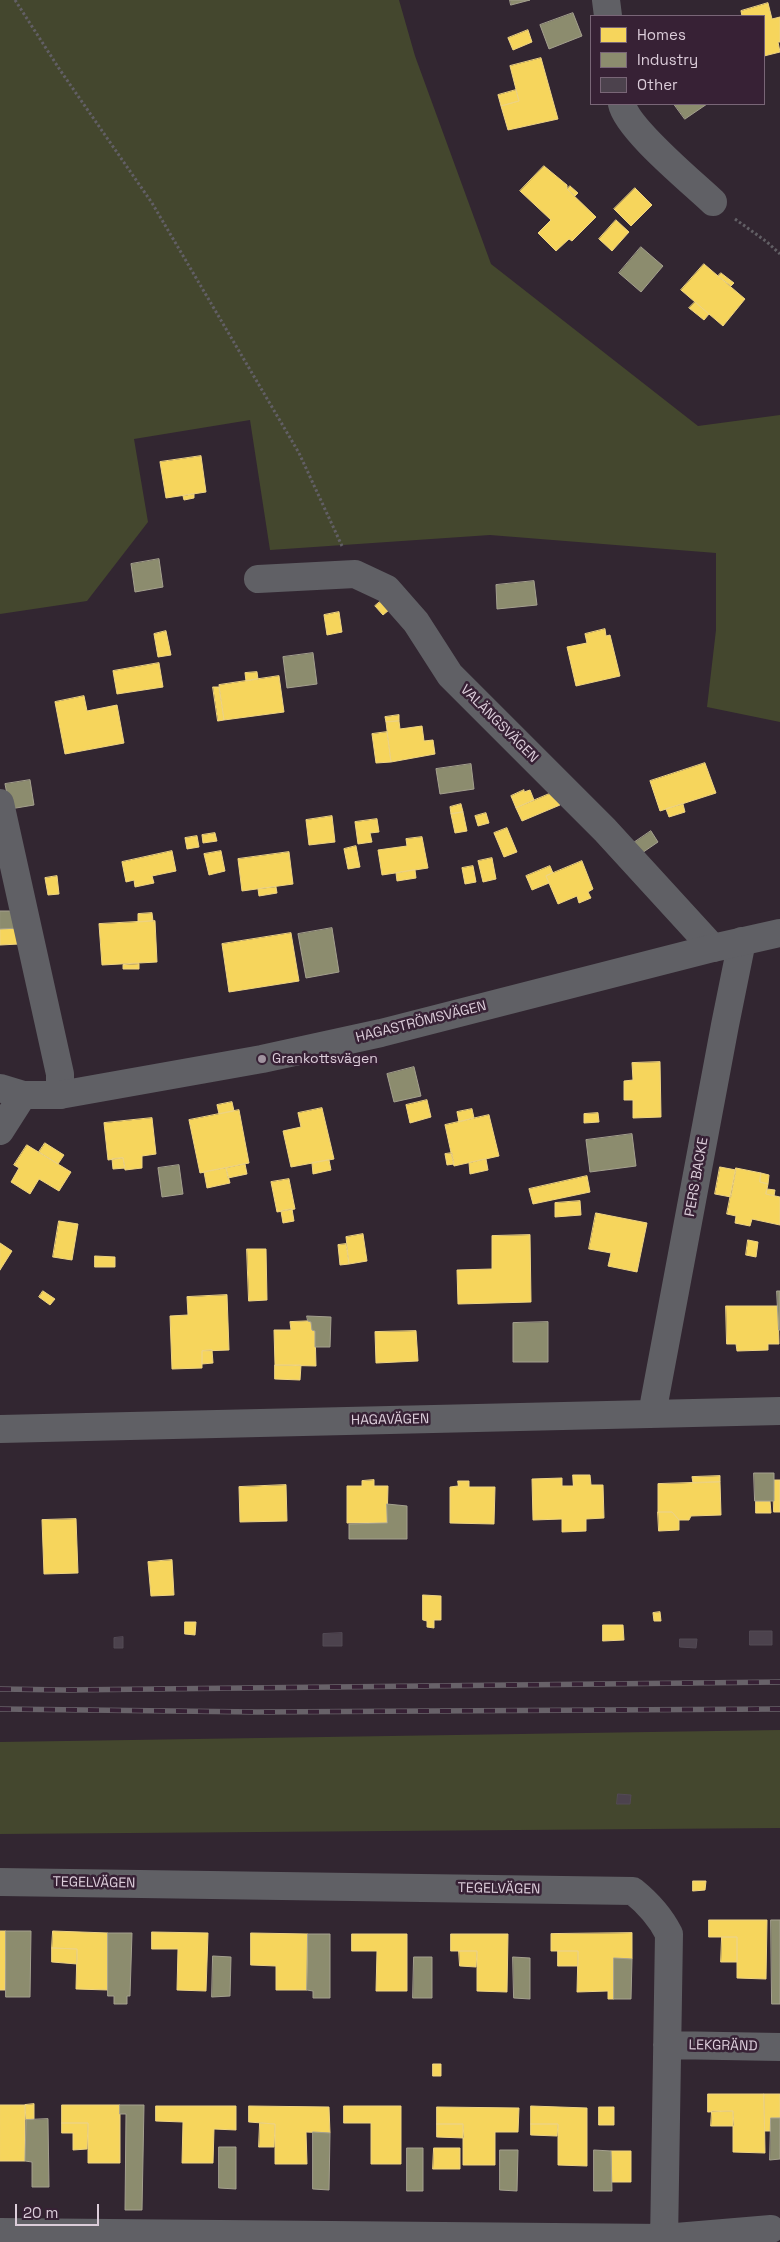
<!DOCTYPE html>
<html>
<head>
<meta charset="utf-8">
<style>
	body { margin:0 }
	#map { position:relative; width:780px; height:2242px; overflow:hidden; background:#322631; font-family:"Space Grotesk",sans-serif }
	canvas { display:block }
	.legend { position:absolute; left:590px; top:15px; width:175px; height:90px; box-sizing:border-box; background:#372135; border:1px solid #796677; margin:0; padding:6px 9px; list-style:none; font-size:15px; color:#dccdda }
	.legend li { display:flex; align-items:center; gap:10px; height:25px }
	.legend b { width:25px; border:1px solid #796677 }
	.scale { position:absolute; left:15px; top:2204px; width:84px; height:22px; box-sizing:border-box; border:2px solid #dccdda; border-top:0; padding-left:6px; font-size:15px; line-height:18px; white-space:nowrap; color:#dccdda; -webkit-text-stroke:4px #372135; paint-order:stroke }
</style>
</head>
<body>
<div id="map">
<canvas width="780" height="2242"></canvas>
<ul class="legend">
<li><b style="height:14px;background:#f6d55c"></b>Homes</li>
<li><b style="height:14px;background:#8c8c6e"></b>Industry</li>
<li><b style="height:14px;background:#4c424d"></b>Other</li>
</ul>
<div class="scale">20 m</div>
</div>
<script>
const c = document.querySelector('canvas').getContext('2d');
c.lineJoin = 'round';
function fill(path, color) {
  c.fillStyle = color;
  c.fill(path, 'evenodd');
}
function trace(path, color, width, dash) {
  c.strokeStyle = color;
  c.lineWidth = width;
  c.lineCap = dash ? 'butt' : 'round';
  c.setLineDash(dash || []);
  c.stroke(path);
}
function label(font, color, halo, rows, align = 'center') {
  c.font = font + ' "Space Grotesk",sans-serif';
  c.lineWidth = 5;
  c.setLineDash([]);
  c.textBaseline = 'middle';
  c.strokeStyle = halo;
  c.fillStyle = color;
  for (const [text, x, y, turn = 0] of rows) {
    c.save();
    c.translate(x, y);
    c.rotate((+turn || 0) * Math.PI / 180);
    c.textAlign = isNaN(turn) ? turn : align;
    if (halo) c.strokeText(text, 0, 0);
    c.fillText(text, 0, 0);
    c.restore();
  }
}
fill(new Path2D(`
	M0,0H399L415,56L491,264L698,426L780,415V722L707,707L716,630V553L490,535L270,550L250,420L134,439L148,522L87,601L0,614Z
	M780,1730V1828L0,1834V1742Z`), '#44472e');
const homes = new Path2D(`
	M768,3L772,19L780,17V42H778L780,52L764,56V16H742L741,11Z
	M528,30L532,42L513,50L508,38Z
	M541,58L558,119L508,130L501,106L519,101L510,66Z
	M516,90L519,101L501,106L498,95Z
	M544,166L567,185V189L596,217L572,241L569,239L556,251L538,233L551,220L520,191Z
	M570,186L578,193L575,196L567,189Z
	M635,188L652,205L631,226L614,209Z
	M616,220L629,232L612,251L599,239Z
	M704,264L745,299L723,326L681,290Z
	M721,273L734,283L731,286L718,276Z
	M695,302L709,314L704,320L689,308Z
	M201,456L206,492L166,498L160,462Z
	M194,494V498L184,500L183,496Z
	M381,601L389,610L383,615L375,606Z
	M339,612L342,632L327,635L324,615Z
	M605,629L606,636L610,635L620,676L576,686L567,647L587,643L585,634Z
	M166,631L171,655L158,657L154,634Z
	M159,663L163,687L117,694L113,671Z
	M257,672L258,679L246,681L245,673Z
	M279,676L284,712L224,720L219,685Z
	M213,687H219L224,720L218,721Z
	M84,696L87,711L117,705L124,743L65,754L55,702Z
	M399,715V721L386,722L385,717Z
	M399,721L400,729L422,726L424,741L433,740L435,754L391,762L386,722Z
	M387,732L391,762L376,763L372,734Z
	M705,763L716,793L660,811L650,781Z
	M524,790V792L530,790L534,800L516,808L511,796Z
	M554,792L560,805L522,821L516,808Z
	M461,804L463,812L451,814L450,807Z
	M683,804L685,812L669,817L666,809Z
	M463,812L467,831L455,833L451,814Z
	M486,813L489,823L478,826L475,816Z
	M332,816L335,842L309,845L306,820Z
	M377,819L379,832L370,833L372,842L358,844L355,822Z
	M507,828L517,852L504,857L494,833Z
	M215,833L217,841L203,843L202,835Z
	M197,836L199,847L187,849L185,838Z
	M422,837L428,868L382,875L378,850L407,846L406,839Z
	M356,846L360,867L348,869L344,849Z
	M172,851L176,871L152,876L154,883L135,887L134,880L126,882L122,862Z
	M221,851L225,871L209,875L204,854Z
	M289,852L293,884L242,891L238,859Z
	M492,858L496,879L483,882L478,861Z
	M582,861L593,889L588,892L591,898L579,903L577,896L558,904L546,876Z
	M473,866L476,882L465,884L462,868Z
	M550,866L553,873L546,876L549,883L532,890L526,876Z
	M415,870L416,878L397,881L396,873Z
	M57,876L59,894L48,895L45,878Z
	M276,887L277,893L259,896L258,889Z
	M152,913L153,921L138,922V914Z
	M155,921L157,962L102,965L99,924Z
	M19,928V944L0,945V929Z
	M291,933L299,981L229,992L222,944Z
	M139,964V969H123V965Z
	M660,1062L661,1117L633,1118V1100H624V1081L633,1080L632,1063Z
	M427,1100L431,1117L410,1123L406,1105Z
	M232,1102L234,1111L219,1114L217,1105Z
	M322,1108L334,1159L291,1167L283,1131L301,1127L298,1113Z
	M472,1109L474,1118L459,1122L457,1112Z
	M239,1110L249,1163L200,1173L189,1120Z
	M598,1113L599,1122L584,1123V1114Z
	M489,1115L499,1156L454,1166L445,1125Z
	M152,1118L156,1154L142,1156V1168L125,1170L123,1158L108,1160L104,1123Z
	M45,1143L64,1155L58,1164L39,1152Z
	M27,1145L71,1172L59,1191L39,1179L30,1194L11,1182L19,1168L14,1165Z
	M452,1153L454,1164L447,1165L445,1154Z
	M123,1158L125,1168L113,1169L112,1159Z
	M486,1159L488,1170L470,1174L469,1163Z
	M329,1160L331,1170L313,1174L312,1163Z
	M245,1164L247,1174L228,1178L226,1168Z
	M720,1167L736,1170L731,1197L715,1194Z
	M226,1168L230,1183L207,1188L204,1172Z
	M736,1168L761,1173L760,1182L768,1184L766,1194L780,1197V1225L752,1219L750,1226L735,1223L736,1216L727,1214Z
	M761,1173L769,1175L768,1184L760,1182Z
	M587,1176L590,1192L533,1204L529,1189Z
	M289,1179L295,1209L277,1212L271,1182Z
	M767,1189L775,1190L774,1196L766,1194Z
	M580,1201L581,1215L555,1217V1203Z
	M292,1209L294,1221L283,1223L281,1211Z
	M596,1213L647,1223L637,1272L608,1266L611,1253L589,1249Z
	M59,1221L78,1224L72,1260L53,1257Z
	M363,1234L367,1261L349,1264L346,1237Z
	M530,1235L531,1302L458,1304L457,1270L492,1269V1236Z
	M748,1240L758,1242L756,1257L746,1255Z
	M0,1243L12,1251L0,1270Z
	M346,1244L349,1264L340,1265L338,1245Z
	M247,1249H266L267,1300L249,1301Z
	M95,1256L115,1257V1267H95Z
	M43,1291L55,1299L50,1305L39,1297Z
	M227,1295L229,1350L202,1351V1368L172,1369L170,1316L188,1315L187,1297Z
	M726,1306H778L779,1344H768V1350L737,1351L736,1344H727Z
	M308,1321L311,1322L312,1330L315,1331L316,1366L275,1365L274,1330H291L290,1322Z
	M416,1331L418,1361L376,1363L375,1332Z
	M212,1350L213,1363L202,1364V1351Z
	M275,1365H301L300,1380L275,1379Z
	M573,1475H590L591,1485H603L604,1518L586,1519V1531L562,1532V1519L533,1520L532,1479L562,1478V1486H573Z
	M720,1476V1482L693,1483L692,1477Z
	M374,1480V1486H388L387,1523H347V1486H362V1481Z
	M773,1480H780V1512H774Z
	M458,1481H469V1487H495L494,1524L450,1523V1487L458,1486Z
	M720,1482L721,1515L691,1516L689,1520H679L672,1512H658V1484Z
	M286,1485L287,1521L240,1522L239,1487Z
	M756,1501H770L771,1513H756Z
	M658,1512H672L679,1520V1530L659,1531Z
	M76,1519L78,1573L44,1574L42,1520Z
	M172,1560L174,1595L151,1596L148,1562Z
	M423,1595L441,1596V1620H434V1628L427,1627V1621L423,1620Z
	M660,1612L661,1621H654L653,1613Z
	M185,1622H196L195,1635L185,1634Z
	M603,1625H623L624,1640L603,1641Z
	M693,1881H706L705,1890L693,1891Z
	M709,1920H767L766,1979L737,1978V1937H709Z
	M0,1931H6L5,1990H0Z
	M53,1931L108,1933V1990L76,1989L77,1949L52,1948Z
	M152,1932L208,1933L206,1991L177,1990L178,1949H152Z
	M251,1933L308,1934L307,1990H276V1966L251,1965Z
	M632,1933V1959L614,1958V1999H608V1991L577,1992L578,1951H551V1934Z
	M352,1934H407V1991H376L377,1951H352Z
	M451,1934H508L507,1992L477,1991V1951H451Z
	M722,1937H737V1962H721Z
	M52,1948L77,1949V1964L52,1962Z
	M459,1951H477L476,1967L460,1966Z
	M558,1951H578V1966H558Z
	M433,2064H441V2076H433Z
	M708,2094H764L765,2153L733,2152V2111L708,2112Z
	M764,2094H780V2118H771V2131H765Z
	M34,2104V2119L26,2120L25,2105Z
	M0,2105H25V2161H0Z
	M62,2105H120V2163H88V2123H62Z
	M156,2106H236V2130L214,2129L213,2163H182L183,2122L156,2121Z
	M249,2106L329,2107L330,2133L306,2132L307,2164H275V2124L249,2122Z
	M344,2106H401V2164H371V2123H344Z
	M531,2106L587,2108V2166L558,2165V2124H531Z
	M437,2107L519,2108L518,2132H495V2165H463V2124H437Z
	M599,2107H614V2125H599Z
	M712,2111H733L734,2126H711Z
	M62,2123H88L87,2149L73,2150V2133H62Z
	M260,2123L275,2124L274,2147H259Z
	M437,2124H463L464,2138L437,2137Z
	M531,2124H558L557,2136L531,2135Z
	M434,2148H460V2169H433Z
	M611,2151H631V2182H612Z`);
fill(homes, '#f6d55c');
trace(homes, '#eed382', 1);
const industry = new Path2D(`
	M510,0H530L511,5Z
	M573,13L582,36L549,49L540,25Z
	M674,104H707L685,119Z
	M641,247L663,266L641,292L619,273Z
	M159,559L163,587L135,592L131,564Z
	M534,581L537,605L497,609L496,585Z
	M313,653L317,684L287,688L283,657Z
	M471,764L474,789L440,794L436,769Z
	M30,780L34,805L10,809L5,784Z
	M651,831L658,842L639,855L632,844Z
	M0,911H18L19,928L0,929Z
	M332,928L339,972L306,978L298,934Z
	M414,1067L421,1096L394,1102L387,1074Z
	M632,1134L636,1166L590,1172L586,1140Z
	M179,1165L183,1194L162,1197L158,1168Z
	M777,1291H780V1330H779Z
	M307,1316L331,1317L330,1347H315V1331L312,1330L311,1322L308,1321Z
	M548,1322V1362H513V1323Z
	M754,1473H774V1501H755Z
	M387,1504L407,1506V1539H349V1524L387,1523Z
	M771,1920H780V2004H772Z
	M6,1931H31L30,1997H6Z
	M108,1933H132L130,1996H127V2004H114V1996H108Z
	M308,1934H330V1998H313V1991L307,1990Z
	M213,1956L231,1957L230,1996L212,1997Z
	M414,1957H432V1998H413Z
	M513,1957L530,1958V1999L514,1998Z
	M614,1958L632,1959L631,1999H614Z
	M120,2105H144L142,2210H125L126,2114H120Z
	M771,2118H780V2159L770,2160Z
	M48,2119L49,2187H32V2162L25,2161L26,2120Z
	M313,2132L330,2133L329,2190L313,2189Z
	M219,2147H236V2189L219,2188Z
	M407,2148H423V2191H407Z
	M500,2150H518L517,2191L500,2190Z
	M594,2150L611,2151L612,2191H594Z`);
fill(industry, '#8c8c6e');
trace(industry, '#a4a08e', 1);
const building = new Path2D(`
	M750,1631H772V1645H750Z
	M342,1633V1646H323V1634Z
	M123,1637V1648H114V1638Z
	M680,1639H697L696,1648L680,1647Z
	M618,1794L631,1795L630,1804H617Z`);
fill(building, '#4c424d');
trace(building, '#534a55', 1);
trace(new Path2D(`
	M15,0L60,70L152,203L299,453L342,546
	M735,219L767,242L780,254`), '#625f65', 3, [2.5, 2.5]);
trace(new Path2D(`
	M606,0L608,16
	M622,104C627,129 692,182 713,202
	M258,579L355,574L387,589L416,622L450,675L605,830L713,948
	M0,803L60,1074V1095
	M652,1414L725,1025L742,941
	M0,1429L780,1411
	M0,1882L633,1891C649,1904 660,1916 669,1934L664,2242
	M667,2045L780,2047
	M0,2232L664,2238L771,2229`), '#606065', 28);
trace(new Path2D(`
	M0,1088L23,1095H60L262,1059L381,1033L713,948L780,933
	M0,1131L23,1095`), '#606065', 28);
const rail = new Path2D(`
	M0,1689L66,1690L780,1682
	M0,1709L257,1712L780,1709`);
trace(rail, '#686269', 5.5);
trace(rail, '#372135', 4, [11]);
for (const [x, y, r, color] of [
	[262,1059,5,"#a0939f"]
]) {
  const dot = new Path2D();
  dot.arc(x, y, r, 0, 2 * Math.PI);
  c.fillStyle = color;
  c.fill(dot);
  trace(dot, '#372135', 2);
}
label('14px', '#dccdda', '#372135', [
	["VALÄNGSVÄGEN",499,724,45],
	["HAGASTRÖMSVÄGEN",421,1022,-14],
	["PERS BACKE",697,1177,-80],
	["HAGAVÄGEN",390,1420,-1],
	["TEGELVÄGEN",94,1883,1],
	["TEGELVÄGEN",499,1889,1],
	["LEKGRÄND",723,2046,1]
]);
label('14px', '#dccdda', '#372135', [
	["Grankottsvägen",272,1059]
], 'left');
</script>
</body>
</html>
